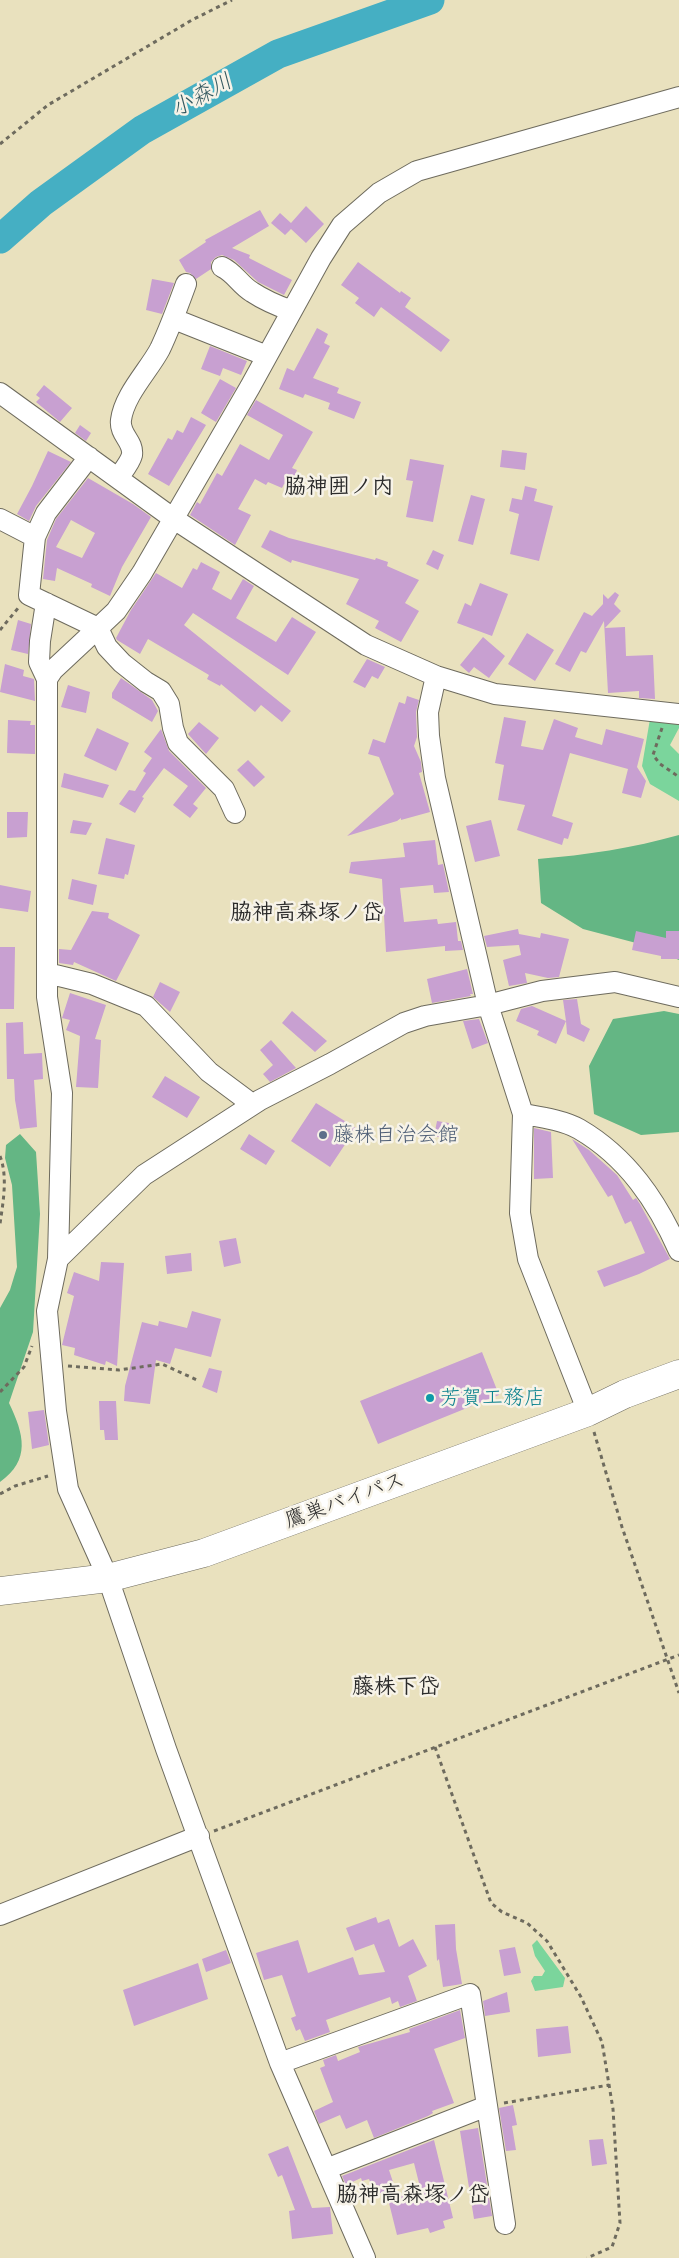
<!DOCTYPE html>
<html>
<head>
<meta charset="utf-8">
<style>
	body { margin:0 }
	canvas { display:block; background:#e9e1be }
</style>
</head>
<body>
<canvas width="679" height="2258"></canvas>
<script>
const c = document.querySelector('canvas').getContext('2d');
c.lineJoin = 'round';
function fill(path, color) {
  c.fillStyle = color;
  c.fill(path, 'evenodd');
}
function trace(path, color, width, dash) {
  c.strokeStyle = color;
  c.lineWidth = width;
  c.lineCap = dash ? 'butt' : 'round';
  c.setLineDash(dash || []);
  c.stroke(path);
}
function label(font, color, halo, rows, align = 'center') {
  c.font = font + ' Caveat,"Klee One",sans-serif';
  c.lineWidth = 5;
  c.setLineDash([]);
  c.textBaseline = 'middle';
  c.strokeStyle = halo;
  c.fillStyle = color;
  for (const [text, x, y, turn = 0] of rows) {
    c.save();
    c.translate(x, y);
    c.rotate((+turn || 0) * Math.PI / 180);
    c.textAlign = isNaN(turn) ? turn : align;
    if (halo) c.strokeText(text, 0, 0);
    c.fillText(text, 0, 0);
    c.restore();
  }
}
fill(new Path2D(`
	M650,719L679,724V728L670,745L679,754V801L650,784L642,766Z
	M537,1940L565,1978L563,1987L535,1991L531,1981L534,1976H542L545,1971L535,1956L532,1945Z`), '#7bd59c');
fill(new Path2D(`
	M679,835V960L640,944L583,929L541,903L538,859C586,855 633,848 679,835Z
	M664,1011L679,1014V1132L641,1135L594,1114L589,1066L613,1019Z
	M20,1134L36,1152L40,1214L33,1332L9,1403C24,1434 31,1460 0,1482V1308L10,1290L17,1267L12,1185L5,1158L6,1145Z`), '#64b684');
trace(new Path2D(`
	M0,239L41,203L142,130L278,54L430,0`), '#45afc3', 29);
fill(new Path2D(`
	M306,206L324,224L306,243L291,229L285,235L271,223L280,213L291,223Z
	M260,210L269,226L232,248L250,255L249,258L292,280L284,295L258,282L234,260L222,255L216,257L211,262V269L196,279L190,273L186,272L179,260L206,242L205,240Z
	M358,262L400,293L401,291L411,298L405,307L450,340L441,352L381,307L374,317L355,303L359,298L341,285Z
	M152,279L174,283L162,314L146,310Z
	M317,328L328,334L324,343L330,346L313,378L339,388L337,393L361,402L354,419L328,409L330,403L305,394L303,398L279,389L287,368L294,371Z
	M210,346L247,361L241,375L223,368L220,376L201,369Z
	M220,379L236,388L216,422L201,413Z
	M44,385L72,408L60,422L36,402L40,398L36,395Z
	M256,400L313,432L292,468L297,470L290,487L284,484L282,488L268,482L266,485L255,479L238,509L251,515L235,545L190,515L197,502L200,504L217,473L222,476L240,444L269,460L283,435L247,415Z
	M191,417L206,425L169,486L148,474L168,438L172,440L177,430L183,433Z
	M80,425L91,433L86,441L75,433Z
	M502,450L527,453L525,470L500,467Z
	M48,451L71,462L36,506L29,521L17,514L32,486Z
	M410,459L444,465L433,522L406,517L413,481L406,480Z
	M88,478L133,504L151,517L122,567L110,596L91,587L92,584L57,568L55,581L43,579L47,540L56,519ZM71,520L95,533L82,558L56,547Z
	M525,486L537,489L534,501L553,506L539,561L510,554L519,514L509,511L512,498L522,500Z
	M471,495L485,499L473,545L458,541Z
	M270,530L289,538L375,560L376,558L388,562L387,566L419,580L405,603L419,611L401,642L375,628L379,621L346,604L359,579L292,560L291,563L261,547Z
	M433,550L444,555L438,570L426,564Z
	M201,562L220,572L212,589L231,600L243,579L254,586L236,618L276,642L292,617L316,632L288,675L193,613L184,625L291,711L282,722L261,705L255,712L221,684L220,686L207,679L209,675L148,639L140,654L117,640L116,638L131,610L156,573L182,588L193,568L197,570Z
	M480,583L508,594L492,636L457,623L465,603L471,606Z
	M615,592L619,595L614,604L621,611L605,628L625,627L626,656L653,655L655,699L639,698V691L608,693L604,621L586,653L581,651L570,672L555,664L584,612L592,616L603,604V594L608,599Z
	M18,620L31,624L28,654L11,650Z
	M527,633L554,650L535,681L508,664Z
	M483,637L505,656L489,678L474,667L469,673L460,665Z
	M367,659L385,667L378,679L372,676L365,688L353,682Z
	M5,664L24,670L23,676L34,679L35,701L0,692Z
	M121,678L152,700L158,711L152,722L112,698V693Z
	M68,685L90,692L86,713L61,707Z
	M407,696L419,700L416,712L417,737L414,746L421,762L422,772L419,773L430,812L401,820V818L397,821L347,836L394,794L379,757L368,754L373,739L385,743L399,702L405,704Z
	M504,717L526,721L521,746L543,750L554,719L578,728L575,737L602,745L606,729L644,739L637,767L646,781L641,798L622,793L628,769L570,753L552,816L573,823L568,839L564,838L562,845L517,830L525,805L498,800L504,765L495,763Z
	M8,720L31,721L30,725H35V754L7,753Z
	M199,722L219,738L206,754L188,734Z
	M97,728L129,743L116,771L84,756Z
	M161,729L169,751L206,788L193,804L198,808L190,818L173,805L188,786L164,768L142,797L144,798L135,813L119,804L129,790L135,791L146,773L143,771L152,758L144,752Z
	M248,760L265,777L254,787L237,770Z
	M64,773L109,785L103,798L61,787Z
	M7,812H28L27,837L7,838Z
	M73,820L92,823L86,835L70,833Z
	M491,820L500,856L475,862L466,826Z
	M106,838L135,845L128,875L125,874L124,879L98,874Z
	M435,840L438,865L443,864L449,892L434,893L433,885L400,888L404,922L437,919L438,924L456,922L458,941H461L463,950L445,951V946L386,952L382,879L349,873L351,862L405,857L403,843Z
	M72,879L97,885L93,905L68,899Z
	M0,885L31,891L28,912L0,908Z
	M92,911L109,913L108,918L140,935L116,981L74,962L73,965L59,963V949L71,950Z
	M518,929L519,934L540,938L541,933L569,939L559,977L548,978L525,973L527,983L509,986L503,960L521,955L519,945L487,947L484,936Z
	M636,931L666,938V931H679V959H661V956L632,950Z
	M0,947H15L14,1009H0Z
	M467,969L473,994H470L471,996L432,1003L427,979Z
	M160,982L180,992L170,1012L153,997Z
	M70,993L106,1005L95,1039L101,1040L98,1088L76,1087L80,1036L66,1030L70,1020L62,1018Z
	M577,999L581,1024L590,1029L584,1042L567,1034L566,1021L556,1044L537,1035L539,1031L516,1021L521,1009L532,1006L566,1021L563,1000Z
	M292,1011L327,1041L315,1052L282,1023Z
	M479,1019L488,1043L472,1049L463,1021Z
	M23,1022L24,1054L42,1053L43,1079L34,1080L37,1127L20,1129L15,1100L14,1079H7L6,1023Z
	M271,1040L296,1068L270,1082L263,1074L273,1065L260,1050Z
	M165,1076L200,1097L187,1118L152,1097Z
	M316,1103L356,1128L330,1167L291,1141Z
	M437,1121L449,1123L446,1139L434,1136Z
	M534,1128L551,1132L553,1178L534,1179Z
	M249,1134L275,1151L266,1165L240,1149Z
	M572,1139L589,1150L617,1175L633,1200L636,1198L640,1204L670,1259L639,1274L604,1287L597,1271L645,1253L631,1221L625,1224L612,1195L608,1197Z
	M236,1238L241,1263L224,1267L219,1241Z
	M191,1253L192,1271L167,1274L165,1256Z
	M101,1262L124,1263L117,1366L106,1361L105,1365L74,1355L75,1348L62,1345L74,1296L67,1293L74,1272L99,1281Z
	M192,1311L221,1319L211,1357L175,1348L170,1364L156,1360L150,1404L124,1401L125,1386L142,1322L158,1326L159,1321L187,1328Z
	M482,1352L499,1395L378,1444L360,1401Z
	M209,1368L222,1371L217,1393L202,1387Z
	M99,1401H116L118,1440H105L104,1430H100Z
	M44,1410L49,1445L32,1449L28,1412Z
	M376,1917L378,1923L389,1919L399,1947L413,1939L427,1966L408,1976L417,2001L400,2007L398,2001L392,2004L390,1997L326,2020L330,2032L305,2041L300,2029L296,2031L291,2018L296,2016L282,1975L264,1980L256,1953L298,1940L308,1973L353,1957L359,1975L385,1972L374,1944L355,1951L346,1928Z
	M455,1924L456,1949L462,1984L443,1987L439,1959L437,1961L435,1925Z
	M515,1947L521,1973L504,1976L499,1950Z
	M226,1950L231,1963L206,1972L202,1959Z
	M198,1963L208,1999L134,2026L123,1990Z
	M507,1992L510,2012L485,2016L483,2001Z
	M460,2010L465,2038L434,2049L454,2103L432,2111L433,2113L428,2116L374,2138L367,2120L346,2129L340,2115L319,2124L314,2111L333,2102L320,2068L325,2066L323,2060L336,2055L338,2061L360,2052L358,2047L410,2032L409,2029Z
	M568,2026L571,2053L538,2057L536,2029Z
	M513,2105L517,2125L512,2126L516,2150L506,2151L499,2108Z
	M478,2128L492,2216L474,2219L460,2131Z
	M603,2139L607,2164L592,2166L589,2140Z
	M434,2140L453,2218L443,2221L445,2228L430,2233L428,2228L397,2235L388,2199L421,2191L414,2163L389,2170L395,2188L375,2195L369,2179L362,2181L361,2178L346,2185L342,2176Z
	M288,2146L312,2208L330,2207L333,2234L292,2239L289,2211L295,2210L282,2175L278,2177L268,2154Z`), '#c8a0d1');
const minor = new Path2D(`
	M222,267C235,273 240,285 252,292C264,300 278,306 292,311
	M174,319L267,356
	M0,393L174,519L366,645L436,676L495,694L679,714
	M118,478C122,472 130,463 132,455C134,441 119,435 121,420C124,395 149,370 160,349C170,328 178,306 186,284
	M0,519L35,537L29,595L98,628L116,611L142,573L250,387L321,258L342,225L379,193L417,171L679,97
	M35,537L46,513L89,457
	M46,603L40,641L39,662L47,679
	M436,676L428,712L429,736L435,778L488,1005L523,1114L520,1213L528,1259L588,1412
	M235,813L224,789L178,743L173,728L169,704L161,691L146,682L122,663L107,647L98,628L53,670L47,679V997L62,1093L58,1259L47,1311L56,1411L68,1489L108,1578L166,1749L280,2063L365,2258
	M47,973L92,984L146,1006L209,1072L252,1104
	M523,1114C540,1117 563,1120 579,1129C627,1157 657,1201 679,1251
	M58,1259L144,1175L260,1100L330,1064L404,1023L425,1016L488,1005L542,991L615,982L679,997
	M0,1915L199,1836
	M280,2063L470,1994L505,2224
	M326,2169L487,2106`);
const highway = new Path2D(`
	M0,1591L108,1578L204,1553L588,1412L625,1394L679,1374`);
trace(minor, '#6e6b5e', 22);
trace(highway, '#6e6b5e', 29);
trace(new Path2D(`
	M0,144L48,105L192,20L232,0
	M0,630L19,607
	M662,728L653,755L660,764L679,777
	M0,1156C8,1177 3,1202 0,1224
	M68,1366L119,1370L162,1364L197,1380
	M0,1392L24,1367L32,1346
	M594,1432L622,1527L679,1693
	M0,1494L15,1486L48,1476
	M435,1747L491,1903L502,1912L527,1923L547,1941L581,1997L602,2042L613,2109L620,2223L612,2247L587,2258
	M214,1831L679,1655
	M504,2103L609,2085`), '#6e6b5e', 3, [4, 4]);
trace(minor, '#fff', 20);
trace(highway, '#fff', 28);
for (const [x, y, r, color] of [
	[323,1135,5,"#5c6f8a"],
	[430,1398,5,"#0f9aa8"]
]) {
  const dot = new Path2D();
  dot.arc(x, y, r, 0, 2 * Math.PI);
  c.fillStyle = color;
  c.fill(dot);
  trace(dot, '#f7f3e8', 2);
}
label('21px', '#4e5e75', '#f7f3e8', [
	["藤株自治会館",333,1135]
], 'left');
label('21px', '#0d838f', '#f7f3e8', [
	["芳賀工務店",440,1398]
], 'left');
label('21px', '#2b2b2b', '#f7f3e8', [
	["鷹巣バイパス",345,1501,-20]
]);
label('italic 22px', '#345960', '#f7f3e8', [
	["小森川",202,96,-29]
]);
label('bold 22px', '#2b2b2b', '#f7f3e8', [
	["脇神囲ノ内",339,487],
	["脇神高森塚ノ岱",307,913],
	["藤株下岱",396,1687],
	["脇神高森塚ノ岱",413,2195]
]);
</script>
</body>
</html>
